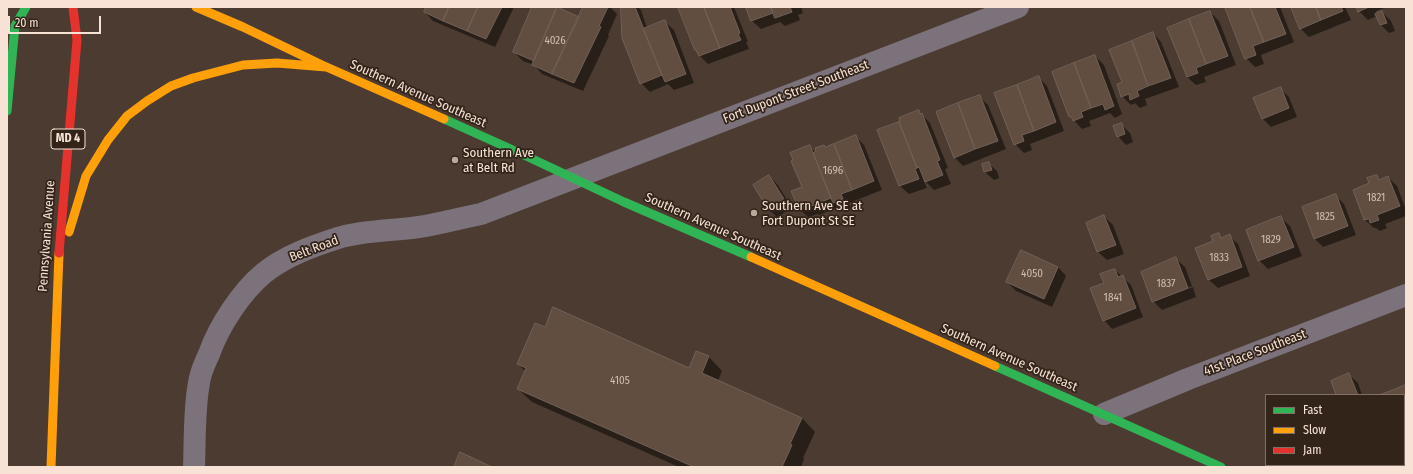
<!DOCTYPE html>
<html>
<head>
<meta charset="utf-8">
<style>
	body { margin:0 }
	#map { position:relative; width:1413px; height:474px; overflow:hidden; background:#4c3b30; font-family:"Fira Sans Condensed",sans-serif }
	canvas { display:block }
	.frame { position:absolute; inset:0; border:8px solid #f7e2d5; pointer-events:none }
	.legend { position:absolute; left:1265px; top:394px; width:140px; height:72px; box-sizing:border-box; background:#33241a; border:1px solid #817065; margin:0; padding:5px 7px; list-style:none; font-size:12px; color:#f7e2d5 }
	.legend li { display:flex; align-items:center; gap:8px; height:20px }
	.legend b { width:20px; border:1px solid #817065 }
	.scale { position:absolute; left:8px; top:16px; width:93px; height:18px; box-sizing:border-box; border:2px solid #f7e2d5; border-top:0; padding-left:5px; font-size:12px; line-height:14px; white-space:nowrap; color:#f7e2d5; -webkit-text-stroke:3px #33241a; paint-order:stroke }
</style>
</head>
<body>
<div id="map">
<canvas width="1413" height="474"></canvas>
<div class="frame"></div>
<ul class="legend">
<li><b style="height:5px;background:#30b455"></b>Fast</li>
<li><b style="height:5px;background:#ff9f0a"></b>Slow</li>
<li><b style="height:5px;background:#e5322d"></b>Jam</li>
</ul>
<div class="scale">20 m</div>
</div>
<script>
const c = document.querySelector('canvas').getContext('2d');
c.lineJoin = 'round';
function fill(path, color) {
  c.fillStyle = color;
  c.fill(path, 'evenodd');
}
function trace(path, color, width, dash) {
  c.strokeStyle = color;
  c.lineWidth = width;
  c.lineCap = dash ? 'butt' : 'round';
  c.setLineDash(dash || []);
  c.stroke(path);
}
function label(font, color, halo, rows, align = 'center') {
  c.font = font + ' "Fira Sans Condensed",sans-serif';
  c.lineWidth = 3.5;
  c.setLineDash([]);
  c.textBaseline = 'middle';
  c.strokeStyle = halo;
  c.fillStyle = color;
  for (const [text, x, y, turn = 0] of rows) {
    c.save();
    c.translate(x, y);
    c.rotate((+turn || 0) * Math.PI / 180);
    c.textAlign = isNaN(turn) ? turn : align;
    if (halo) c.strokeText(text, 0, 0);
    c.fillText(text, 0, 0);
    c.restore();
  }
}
fill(new Path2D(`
	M427,7H514L495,47L433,21L425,12Z
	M533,7H554L579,18L584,7H610L617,14L608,35L609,36L583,91L542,74L534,65L523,61L514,52Z
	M622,7H637L641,10L647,28L665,22L674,30L694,83L674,90L668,84L650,92L641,83Z
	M679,7H734L748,42H746L749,49L708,64L700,56Z
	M747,7H801L803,13L798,15L800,20L785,26L780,22L761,29L752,21Z
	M1226,7H1280L1294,42L1261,55L1264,64L1255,67L1246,58Z
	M1292,7H1345L1351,20L1309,37L1300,28Z
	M1358,7H1387L1376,11L1377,14L1382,12L1391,21L1395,31L1389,33L1380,24L1377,16L1368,20L1359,11Z
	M1210,12L1219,21L1236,65L1204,77L1206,82L1196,85L1187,77L1168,28Z
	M1153,33L1161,42L1179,87L1145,99L1147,105L1140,108L1135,103L1131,105L1122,96L1123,83Z
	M1095,56L1104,65L1122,114L1115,118L1110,113L1089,121L1091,126L1082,129L1070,116Z
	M1038,77L1047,86L1064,131L1030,144L1032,150L1024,153L1015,144Z
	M1280,88L1289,97L1297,117L1271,127L1262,118Z
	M979,96L988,105L1006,149L963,166L955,158Z
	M919,112L930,123L948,168L945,169L951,184L934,190L923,179L927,188L909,194L900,186L879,131L901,122Z
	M1121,124L1130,133L1133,142L1126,145L1118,136Z
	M856,137L864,145L882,190L849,203L851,208L843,211L838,207L819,215L818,214L808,217L799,209L810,147L818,155L824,146L826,148Z
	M988,163L997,171L999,178L994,180L985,172L983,165Z
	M769,176L778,185L792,208L777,217L768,209Z
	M1376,176L1381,180L1388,177L1397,186L1406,210V216L1385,224L1387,228L1380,231L1376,228H1374L1365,220L1354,190L1371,184Z
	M1336,196L1344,204L1356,235L1323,247L1315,239L1303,208Z
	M1104,216L1113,225L1124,254L1107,260L1098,252L1087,223Z
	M1281,218L1290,226L1302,256L1268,269L1259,260Z
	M1218,235L1222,239L1229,236L1238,244L1250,276L1218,288L1209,280L1197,249L1214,242Z
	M1176,259L1185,267L1192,286L1156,299V301L1193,287L1196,297L1162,310L1153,301Z
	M1058,267L1066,276L1052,307L1016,291L1007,282Z
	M1115,270L1131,285L1143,317L1112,329L1104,320Z
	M697,352L709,357L722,371L718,381L802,418L815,432L803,458L804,459L801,467H679L532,402L518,389L526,372L518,364L689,369Z
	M1349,375L1358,383L1362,395H1337Z
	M1406,386V434L1404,435V395H1383Z`), '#0007');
const building = new Path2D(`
	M426,7H449L443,21L424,12Z
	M449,7H478L467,31L443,21Z
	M478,7H502L486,39L467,31Z
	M532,7H557L534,61L513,52Z
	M557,7L579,17L552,74L532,65Z
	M583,7H608L599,26L601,27L574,83L552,74Z
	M621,7H635L662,75L640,84L622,38Z
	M678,7H704L720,48L699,56L696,50H695Z
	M704,7H730L740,33L738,34L741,40L720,48Z
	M746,7H771L773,13L751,21Z
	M771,7H790L792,12L775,18Z
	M1225,7H1250L1264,42L1253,46L1256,55L1245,59Z
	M1250,7H1275L1286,34L1264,42Z
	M1291,7H1316L1321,20L1300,29Z
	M1316,7H1341L1343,11L1321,20Z
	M1357,7H1369L1358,12Z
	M1210,11L1228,56L1206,64L1189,19Z
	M1382,11L1387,23L1380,25L1375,14Z
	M1189,19L1206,64L1196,68L1198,73L1187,77L1167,28Z
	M665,20L686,74L665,82L643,29Z
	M1153,32L1171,78L1148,86L1132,41Z
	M1132,41L1148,86L1137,91L1139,96L1130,100L1129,94L1121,97L1117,84L1122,82L1109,50Z
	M1095,55L1114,106L1105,110L1103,104L1091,108L1074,63Z
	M1074,63L1091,108L1081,112L1083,117L1073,121L1071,116L1069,117L1052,72Z
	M1039,76L1056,122L1034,131L1017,85Z
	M1017,85L1034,131L1022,135L1024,141L1014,145L994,93Z
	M1281,87L1289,108L1262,119L1253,98Z
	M980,95L998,141L975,149L958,103Z
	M958,103L975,149L954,158L936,112Z
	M919,110L920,114L922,113L940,160L937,161L943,175L925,182L919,167L917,168L899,122H900L899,118Z
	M899,122L917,168L915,169L919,179L899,186L877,130Z
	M1122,123L1125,134L1117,137L1113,126Z
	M856,135L874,181L852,190L834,144Z
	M834,144L852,190L841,194L843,199L833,203L813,153L816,151L815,148L824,145L825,147Z
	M810,145L831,198L809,207V206L799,209L791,191L802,187L791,161L793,160L790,153Z
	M989,162L992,170L984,172L982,164Z
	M769,175L784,199L768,209L753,185Z
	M1377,175L1379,180L1388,176L1400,206L1377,215L1379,220L1370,223L1369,219L1364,220L1353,190L1369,183L1367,178Z
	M1336,194L1348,226L1314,239L1302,207Z
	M1104,215L1116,245L1097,252L1086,223Z
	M1281,216L1294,247L1258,261L1246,230Z
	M1219,233L1221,238L1230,234L1242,267L1208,280L1195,248L1213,241L1211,236Z
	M1021,250L1058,267L1044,299L1006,282Z
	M1176,257L1188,288L1152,302L1141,272Z
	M1115,269L1118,277L1123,275L1136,308L1103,321L1090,288L1104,283L1100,274Z
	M553,307L689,368L696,351L709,356L702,373L802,418L790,444L792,445L782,467H694L517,389L526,368L517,364L535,323L545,327Z
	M1349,373L1358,395H1336L1331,381Z
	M1406,385V422L1404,423V395H1380Z
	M460,452L492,467H454Z`);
fill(building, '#624e40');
trace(building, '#706158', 1);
trace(new Path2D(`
	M1104,414L1188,379L1406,295
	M194,467C195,440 194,409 199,383C200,373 205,363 209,354C219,326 241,292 264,273C285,256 313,246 338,238C364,230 392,231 419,227C440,224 460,218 481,214L1018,7`), '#7c727b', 22);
trace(new Path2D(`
	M7,111L15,26L26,7
	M444,119L524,155L624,202L751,257
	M995,366L1221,467`), '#30b455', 9);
trace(new Path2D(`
	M196,7L243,27L322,65L444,119
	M69,232L86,176L108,140L127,116L147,101L171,86L193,78L243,65L277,63L326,67
	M751,257L995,366
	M51,467L59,253`), '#ff9f0a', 9);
trace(new Path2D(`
	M59,253L77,40L73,7`), '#e5322d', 9);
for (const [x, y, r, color] of [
	[455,160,4,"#bba89b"],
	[754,213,4,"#bba89b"]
]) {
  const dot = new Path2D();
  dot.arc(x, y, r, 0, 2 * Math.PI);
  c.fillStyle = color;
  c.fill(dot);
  trace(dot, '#33241a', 1.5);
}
label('11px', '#d2bdb0', null, [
	["4026",555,41],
	["1696",833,171],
	["1821",1376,198],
	["1825",1325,217],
	["1829",1271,240],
	["1833",1219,258],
	["4050",1032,274],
	["1837",1166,284],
	["1841",1113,298],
	["4105",620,381]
]);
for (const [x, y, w] of [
	[68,139,34]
]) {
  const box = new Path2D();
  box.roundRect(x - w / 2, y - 10, w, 20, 3);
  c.fillStyle = '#33241a';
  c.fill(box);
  trace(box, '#f7e2d5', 1);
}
label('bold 12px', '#f7e2d5', null, [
	["MD 4",68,139]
]);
label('13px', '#f7e2d5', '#33241a', [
	["Fort Dupont Street Southeast",796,92,-21],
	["Southern Avenue Southeast",418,94,24],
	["Southern Avenue Southeast",713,227,24],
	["Pennsylvania Avenue",47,236,-86],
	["Belt Road",314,249,-21],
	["41st Place Southeast",1255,353,-21],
	["Southern Avenue Southeast",1009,358,24]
]);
label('13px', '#f7e2d5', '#33241a', [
	["Southern Ave",463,153],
	["at Belt Rd",463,168],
	["Southern Ave SE at",762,206],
	["Fort Dupont St SE",762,221]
], 'left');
</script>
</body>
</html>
